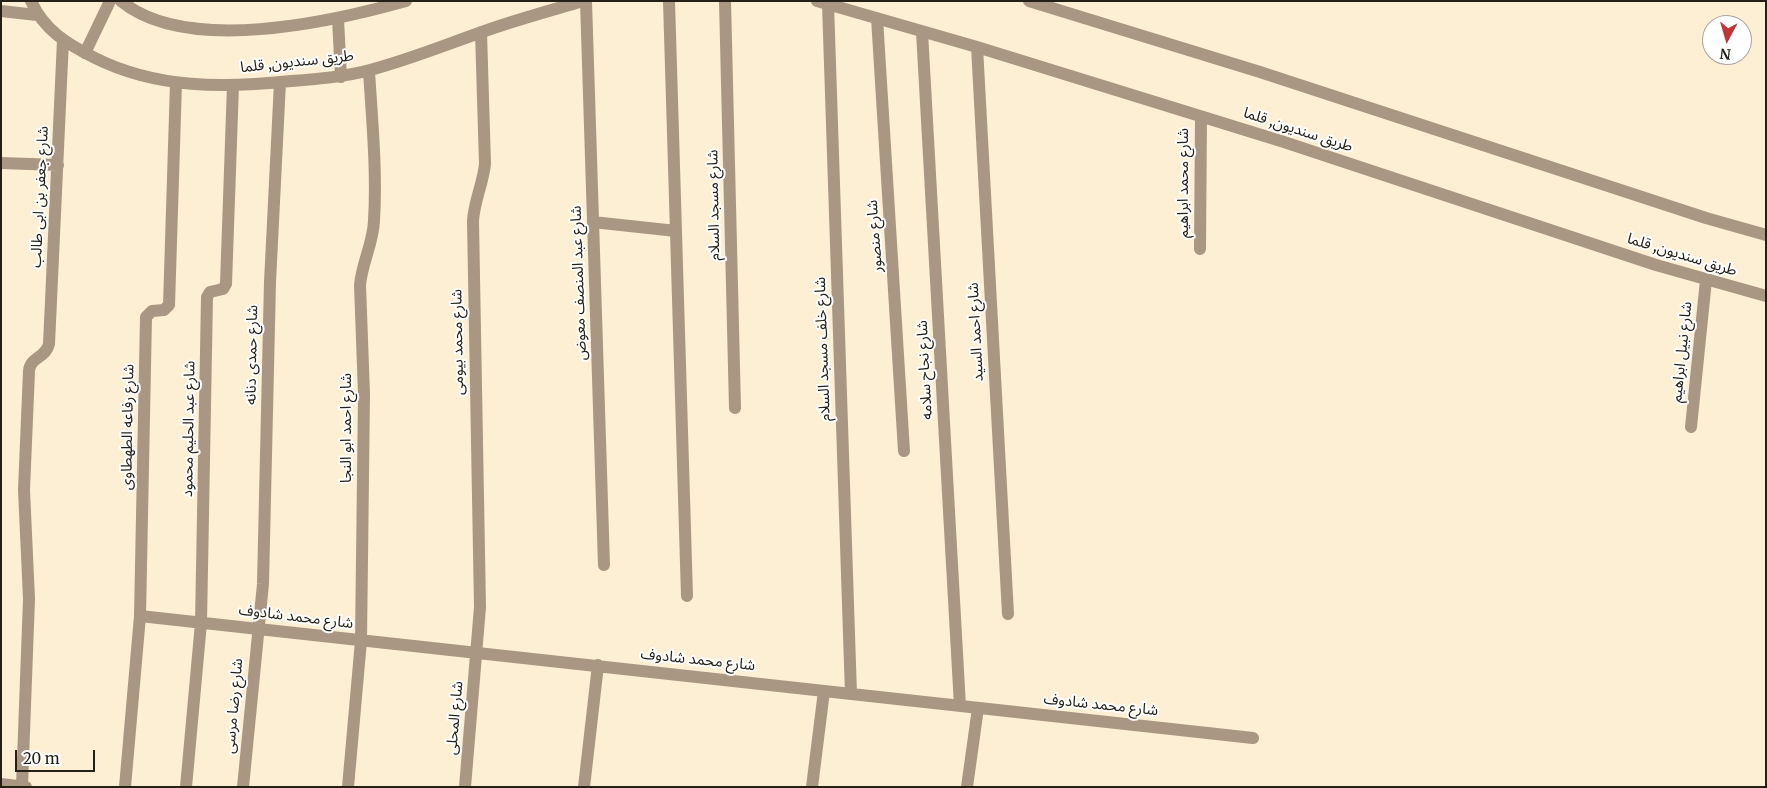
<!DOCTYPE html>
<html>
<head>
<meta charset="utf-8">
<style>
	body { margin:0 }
	#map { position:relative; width:1767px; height:788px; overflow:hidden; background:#fcefd3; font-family:Merriweather,serif }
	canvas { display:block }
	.frame { position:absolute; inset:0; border:2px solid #252016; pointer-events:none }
	.north { position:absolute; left:1702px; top:15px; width:50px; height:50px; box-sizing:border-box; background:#fff; border:1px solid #a8a6a2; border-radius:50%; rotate:186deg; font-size:14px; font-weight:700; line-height:20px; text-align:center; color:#252016 }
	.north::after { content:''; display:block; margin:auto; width:18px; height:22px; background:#c33437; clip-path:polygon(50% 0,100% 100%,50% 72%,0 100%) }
	.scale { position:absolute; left:15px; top:750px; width:80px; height:22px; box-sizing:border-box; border:2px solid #252016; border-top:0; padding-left:6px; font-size:15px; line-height:18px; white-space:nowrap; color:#252016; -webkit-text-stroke:4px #fff; paint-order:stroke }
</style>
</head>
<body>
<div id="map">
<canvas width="1767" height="788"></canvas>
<div class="frame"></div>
<div class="north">N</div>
<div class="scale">20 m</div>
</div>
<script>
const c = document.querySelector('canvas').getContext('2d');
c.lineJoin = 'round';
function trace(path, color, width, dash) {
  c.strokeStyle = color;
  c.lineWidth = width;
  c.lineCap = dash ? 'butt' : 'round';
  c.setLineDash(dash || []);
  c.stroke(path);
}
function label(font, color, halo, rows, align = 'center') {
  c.font = font + ' Merriweather,"Noto Sans Arabic",serif';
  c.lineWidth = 4;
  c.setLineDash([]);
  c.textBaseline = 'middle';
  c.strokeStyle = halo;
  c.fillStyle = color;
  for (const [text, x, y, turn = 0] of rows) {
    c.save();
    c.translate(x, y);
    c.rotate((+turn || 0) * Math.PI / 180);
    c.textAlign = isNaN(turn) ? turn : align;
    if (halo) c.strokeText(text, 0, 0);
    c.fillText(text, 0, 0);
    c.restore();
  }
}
trace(new Path2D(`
	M31,1C44,30 67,44 95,58C157,89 224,88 291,81C318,79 344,77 370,70C408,60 445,45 482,32C515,20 549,11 583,1
	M121,1C187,55 331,22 406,1
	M586,1L604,565
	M669,1L687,596
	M725,1L735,408
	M817,1L977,47L1284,142L1656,265L1766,296
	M1029,1L1260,72L1706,218L1766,235
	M828,4L851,694
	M1,11L37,15
	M877,18L904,451
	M338,19L341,77
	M922,32L960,706
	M977,47L1008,614
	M85,53L110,1
	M1,163L58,165
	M593,222L676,231
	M1200,249L1201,117
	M1691,427L1706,280
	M140,616L1253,738
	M1,784L26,787
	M22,786L29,599L24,490L29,371C30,357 46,358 49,344L63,40
	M125,787L140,616L146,317L152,311L164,310L169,305L176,83
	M186,787L201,623L207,297L210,292L223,289L226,284L233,85
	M243,787L263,584L270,282L280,82
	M348,787L361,641L364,394L360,285C362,262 373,244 374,221C377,171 372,120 369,71
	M465,787L480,607L473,221C474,201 483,184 485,164L481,32
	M584,787L598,665
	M812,787L824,691
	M967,787L978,708`), '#a99683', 12);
label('15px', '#252016', '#fff', [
	["طريق سنديون, قلما",297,62,-6],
	["طريق سنديون, قلما",1298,130,18],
	["شارع محمد ابراهيم",1184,183,-90],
	["شارع جعفر بن ابى طالب",40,197,-87],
	["شارع مسجد السلام",714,205,-91],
	["شارع منصور",875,236,-94],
	["طريق سنديون, قلما",1682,255,17],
	["شارع عبد المنصف معوض",579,283,-92],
	["شارع احمد السيد",976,332,-93],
	["شارع محمد بيومى",458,342,-91],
	["شارع خلف مسجد السلام",823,349,-92],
	["شارع نبيل ابراهيم",1682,352,-84],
	["شارع حمدى دنانه",252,355,-89],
	["شارع نجاح سلامه",925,370,-93],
	["شارع رفاعه الطهطاوى",128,427,-89],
	["شارع احمد ابو النجا",347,428,-90],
	["شارع عبد الحليم محمود",189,429,-89],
	["شارع محمد شادوف",296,617,7],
	["شارع محمد شادوف",698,660,6],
	["شارع محمد شادوف",1101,705,6],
	["شارع رضا مرسى",234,706,-85],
	["شارع المحلى",455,718,-85]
]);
</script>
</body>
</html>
